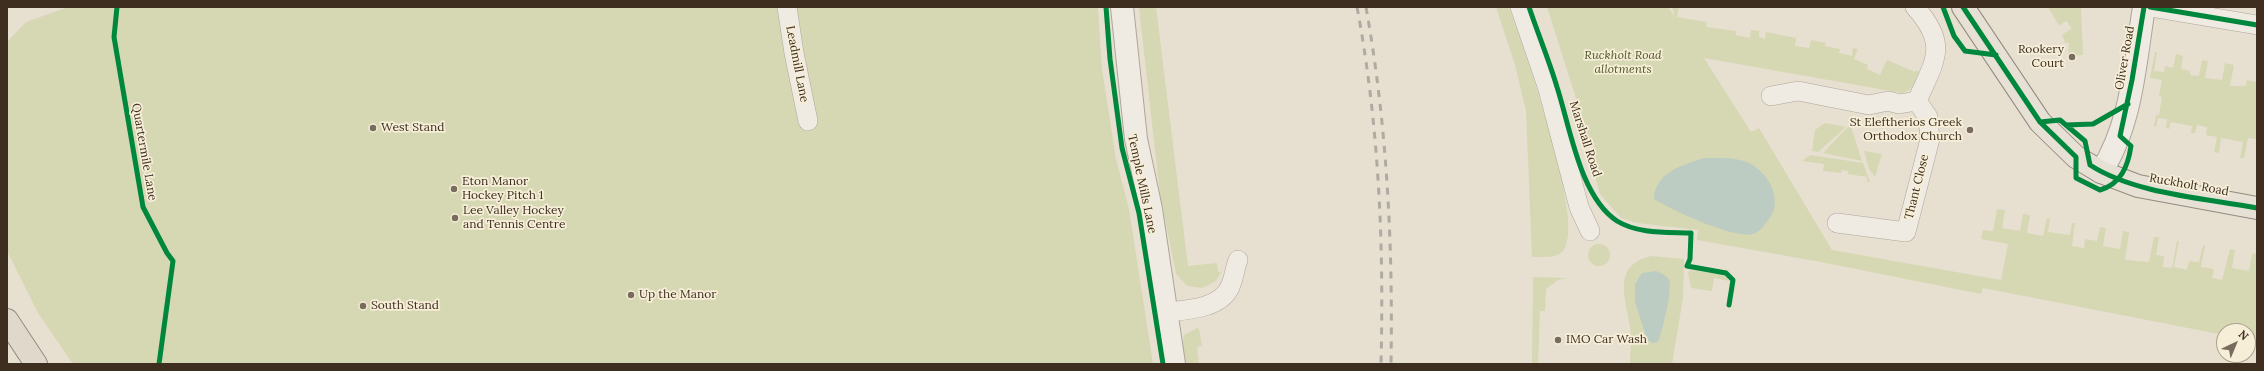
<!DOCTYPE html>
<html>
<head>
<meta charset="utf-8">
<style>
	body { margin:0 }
	#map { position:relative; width:2264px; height:371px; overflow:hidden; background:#e7e0d1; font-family:Lora,serif }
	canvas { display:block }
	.frame { position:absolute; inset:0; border:8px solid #3d2e20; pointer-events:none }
	.north { position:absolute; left:2216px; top:323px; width:40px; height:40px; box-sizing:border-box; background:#f7eed8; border:1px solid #ada18e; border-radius:50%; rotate:44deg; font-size:11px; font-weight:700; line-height:16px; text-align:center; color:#3d2e20 }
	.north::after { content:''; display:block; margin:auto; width:14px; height:18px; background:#786c5e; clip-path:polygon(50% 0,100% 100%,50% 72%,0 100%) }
</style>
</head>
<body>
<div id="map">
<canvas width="2264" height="371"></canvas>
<div class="frame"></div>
<div class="north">N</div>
</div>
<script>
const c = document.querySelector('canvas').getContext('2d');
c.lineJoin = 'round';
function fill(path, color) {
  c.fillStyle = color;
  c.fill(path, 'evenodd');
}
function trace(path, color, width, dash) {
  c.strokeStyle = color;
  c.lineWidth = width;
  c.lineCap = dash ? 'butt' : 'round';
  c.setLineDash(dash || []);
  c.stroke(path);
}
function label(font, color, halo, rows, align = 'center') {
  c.font = font + ' Lora,serif';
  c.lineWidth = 3.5;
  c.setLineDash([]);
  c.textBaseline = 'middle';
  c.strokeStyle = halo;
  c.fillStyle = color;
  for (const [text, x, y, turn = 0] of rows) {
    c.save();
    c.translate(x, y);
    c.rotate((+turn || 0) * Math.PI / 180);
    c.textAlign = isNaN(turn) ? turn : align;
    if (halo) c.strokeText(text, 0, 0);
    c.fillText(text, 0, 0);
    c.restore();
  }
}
fill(new Path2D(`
	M68,7H1098L1102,69L1116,159L1129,209L1153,364H73L38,313L7,251V42L26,22Z
	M1139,7H1156L1188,266L1217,263L1218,272H1221L1216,281L1202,288L1187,286L1176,274L1160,195Z
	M1496,7H1509C1524,50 1583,212 1565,248C1560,259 1542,257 1532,257L1526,111L1515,65Z
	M1547,7H1668L1675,18L1672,7H1679L1677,17L1707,22L1706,27L1736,31V35L1750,38L1751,30L1759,31V37L1765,39L1766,32L1796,38L1795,46L1809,48L1811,40L1826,43L1825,46L1840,49L1839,53L1852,56L1853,48L1858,49L1854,59L1868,65L1867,69L1880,75L1887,60L1915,72L1916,70L1919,72C1915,81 1913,91 1902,93L1704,58L1751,132L1759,128L1832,250L2001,280L2008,244L1981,239L1983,230L1993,231L1997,209L2005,210L2002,228L2020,231L2023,214L2030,215L2027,233L2043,236L2047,218H2050L2048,232L2070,235L2072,223H2075L2072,246L2084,248L2085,239L2097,241L2100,227L2106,228L2103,246L2120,249L2123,231L2129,232L2125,260L2149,262L2154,237H2159L2156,255L2164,256L2163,267L2172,268L2177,241H2179L2174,267L2187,270L2189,261L2199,262L2203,245H2205L2201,267L2214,269L2212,278L2222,280L2230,249L2235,250L2232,268L2249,271L2252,254L2257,253V342L2248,340V331H2224V335L1983,288L1981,294L1821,262L1697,240L1698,230L1637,223L1621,218L1600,194L1594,173L1599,171Z
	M2048,7H2081L2083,55L2068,56L2069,43H2065L2062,35L2072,28L2066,21L2059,26Z
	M2155,52H2157L2154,71L2164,72L2165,66L2173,68L2176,54L2183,56L2181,69L2190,71V75L2199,76L2202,60L2208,61L2205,78L2222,80L2225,63L2234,65L2230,86H2246L2247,80L2257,82V139L2248,138L2244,158H2240L2243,142L2221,138L2219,153L2214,152L2217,137L2206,135L2207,127L2197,125L2195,133H2191L2192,126L2171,122L2169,129L2166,128L2167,119L2158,118L2156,127L2154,126L2156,115H2159L2162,97L2159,96L2162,80L2150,78Z
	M1825,123L1846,127L1818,152L1812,151L1815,130Z
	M1848,127H1851L1862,161L1823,153Z
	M1864,151L1882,154L1875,177L1869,169Z
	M1810,155L1863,163L1870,182H1867V177L1848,174V171L1842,170L1841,173L1823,171L1824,164L1802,161Z
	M1588 255a11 11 0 1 1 22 0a11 11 0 1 1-22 0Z
	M1651,256L1684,259L1683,298L1672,364H1630C1630,352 1632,339 1630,327C1626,298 1611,266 1651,256Z
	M1691,270L1726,275L1729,281L1714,278L1712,291L1691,288L1688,272Z
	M1533,277L1567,278L1558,280L1546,289L1545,311H1540L1538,364H1532Z
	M1197,328L1199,329L1202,346L1197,347L1199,364H1184L1182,345L1184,335Z`), '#d6d7b3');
fill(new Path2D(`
	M1704,158C1718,158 1731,157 1744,161C1766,168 1785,199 1769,219C1765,224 1760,232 1753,234C1734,239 1671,210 1654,199C1655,172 1683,165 1704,158Z
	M1656,271C1661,273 1666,275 1669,280C1673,289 1662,332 1658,342L1652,343L1647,339L1635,302V284L1642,273Z`), '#bcccc2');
const minor = new Path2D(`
	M787,7L794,53L808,121
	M1520,7L1548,89L1579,207L1590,231
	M1915,7C1949,45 1935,60 1917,101
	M2150,7L2257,25
	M1771,96L1798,91L1869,105L1888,101L1899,104L1917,101
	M1837,223L1906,232L1930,139L1928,117L1917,101
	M1166,312C1186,310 1220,309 1230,287C1234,278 1235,268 1238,260`);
const tertiary = new Path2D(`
	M1122,7L1136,139L1151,209L1174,364
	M2101,172C2132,124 2135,63 2144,7`);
const primary = new Path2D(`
	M1963,7L2040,122L2076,157L2101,172L2138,186L2257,208`);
const trunk = new Path2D(`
	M7,320L36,364`);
trace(minor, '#ada599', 20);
trace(tertiary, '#ada599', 24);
trace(primary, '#928b80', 24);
trace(trunk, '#928b80', 24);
trace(minor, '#efebe3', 19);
trace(tertiary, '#efebe3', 22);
trace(primary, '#e6e1d4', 22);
trace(trunk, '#e0d9cb', 22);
trace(new Path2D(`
	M1357,7C1379,125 1384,244 1381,364
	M1366,7C1387,125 1393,244 1391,364`), '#afaaa2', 3, [7, 7]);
trace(new Path2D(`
	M117,7L114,37L143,207L167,253L173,261L159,364
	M1106,7L1110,59L1122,148L1139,213L1163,364
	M1529,7C1538,34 1549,60 1557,87C1570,127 1580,197 1617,221C1638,234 1666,232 1691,233L1690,259L1687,266L1726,273L1733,280L1729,305
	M1943,7L1954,36L1965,51L1996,55
	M1963,7L2040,122L2076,157V178L2100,190C2121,184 2128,166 2131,146L2120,136L2132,80L2144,7
	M2150,7L2257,25
	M2040,122L2060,120L2085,141L2090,165C2135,194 2204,198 2257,208
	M2066,125L2093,124L2128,104`), '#00873e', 5);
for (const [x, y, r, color] of [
	[2072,57,4,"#786c5e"],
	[373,128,4,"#786c5e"],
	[1970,130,4,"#786c5e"],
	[454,189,4,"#786c5e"],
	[455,218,4,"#786c5e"],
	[631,295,4,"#786c5e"],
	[363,306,4,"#786c5e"],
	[1558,340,4,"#786c5e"]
]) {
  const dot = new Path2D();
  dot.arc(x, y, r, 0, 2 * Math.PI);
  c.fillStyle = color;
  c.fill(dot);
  trace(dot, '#f7eed8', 1.5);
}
label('12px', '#3d2e20', '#f7eed8', [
	["Rookery",2064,50,"right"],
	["Court",2064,64,"right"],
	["St Eleftherios Greek",1962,123,"right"],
	["Orthodox Church",1962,137,"right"],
	["West Stand",381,128],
	["Eton Manor",462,182],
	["Hockey Pitch 1",462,196],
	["Lee Valley Hockey",463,211],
	["and Tennis Centre",463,225],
	["Up the Manor",639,295],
	["South Stand",371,306],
	["IMO Car Wash",1566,340]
], 'left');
label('italic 12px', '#4d5a26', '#f7eed8', [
	["Ruckholt Road",1623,56],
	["allotments",1623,70]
]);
label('12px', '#3d2e20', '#f7eed8', [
	["Oliver Road",2125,58,-80],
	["Leadmill Lane",797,64,79],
	["Marshall Road",1585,139,72],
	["Quartermile Lane",144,152,80],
	["Temple Mills Lane",1142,184,78],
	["Ruckholt Road",2189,185,10],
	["Thant Close",1917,187,-76]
]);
</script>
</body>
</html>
